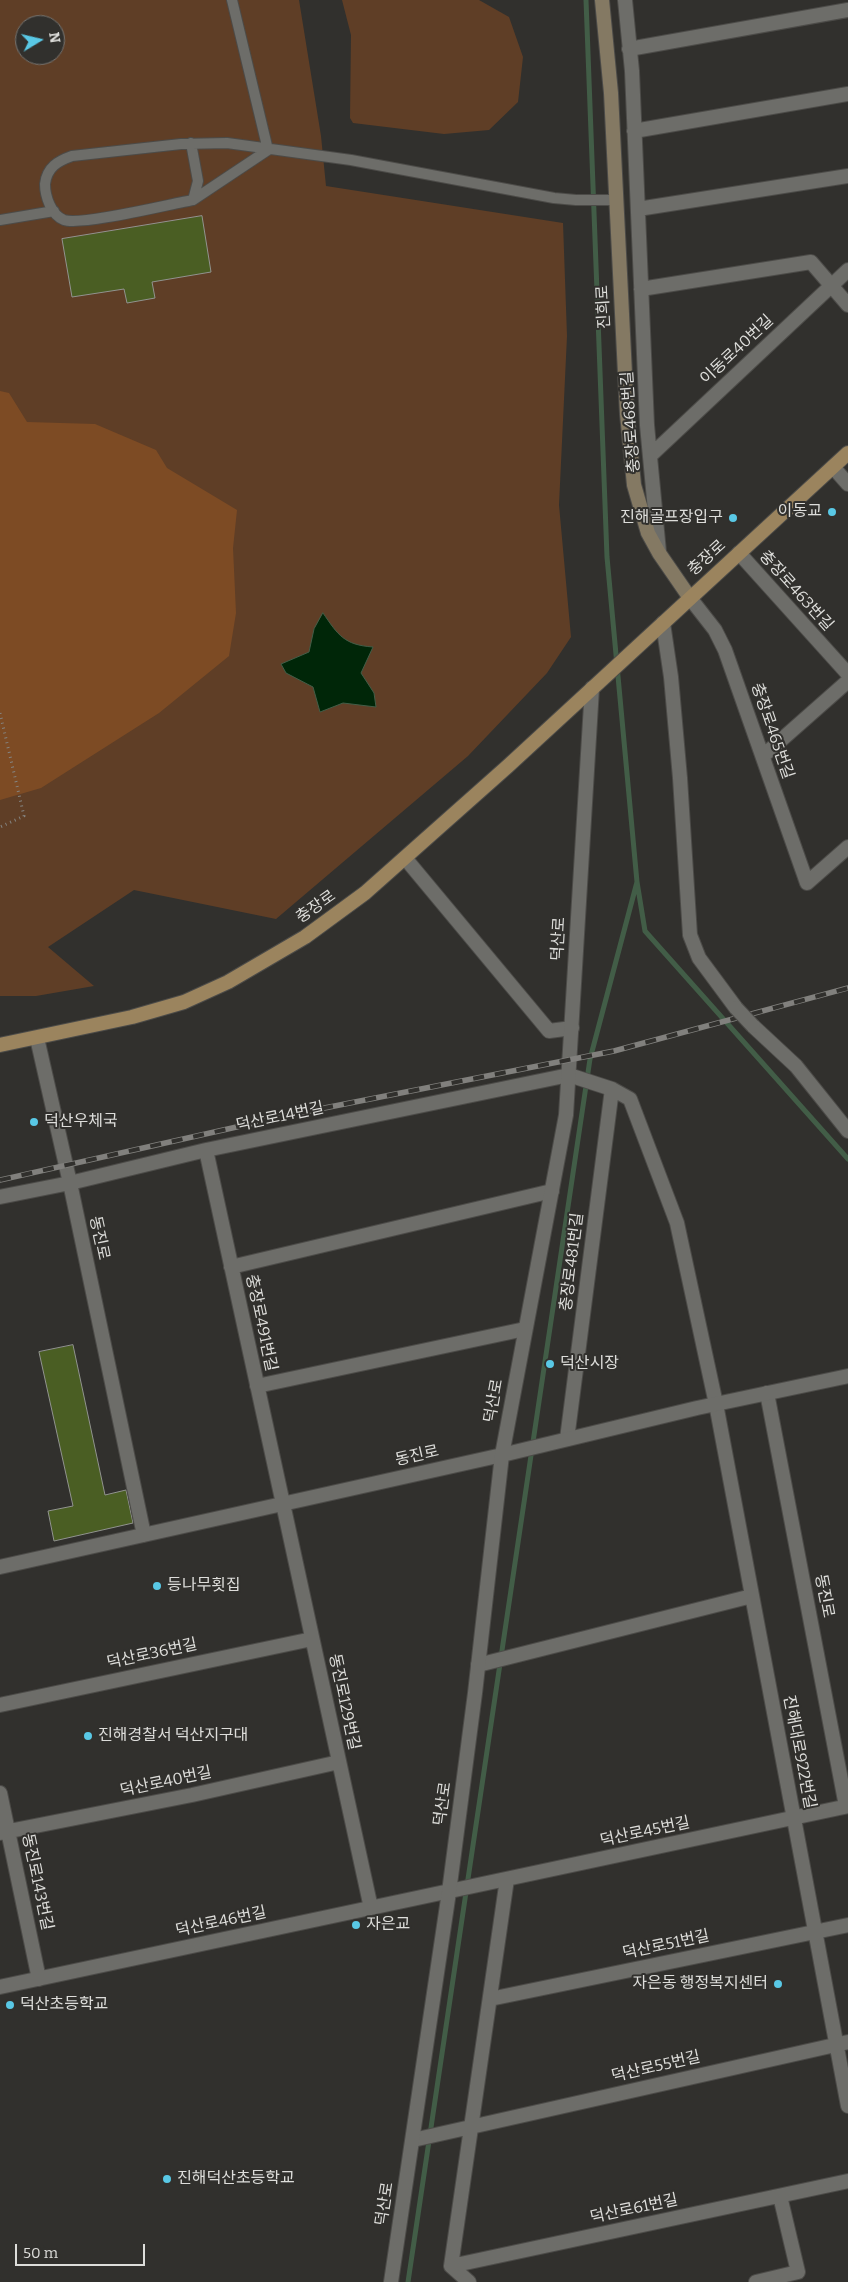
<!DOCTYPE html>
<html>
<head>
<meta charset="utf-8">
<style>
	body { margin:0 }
	#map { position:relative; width:848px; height:2282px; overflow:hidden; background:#31302d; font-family:Bitter,serif }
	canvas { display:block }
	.north { position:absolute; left:15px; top:15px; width:50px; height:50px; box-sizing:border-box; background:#31302d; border:1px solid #767572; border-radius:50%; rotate:81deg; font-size:14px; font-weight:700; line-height:20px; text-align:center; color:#ddddda }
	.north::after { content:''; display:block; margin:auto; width:18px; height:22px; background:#59c8e5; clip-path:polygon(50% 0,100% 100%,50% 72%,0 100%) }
	.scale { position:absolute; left:15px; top:2244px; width:130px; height:22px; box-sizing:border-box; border:2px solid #ddddda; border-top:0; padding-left:6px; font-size:15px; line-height:18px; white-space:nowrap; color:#ddddda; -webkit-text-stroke:4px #31302d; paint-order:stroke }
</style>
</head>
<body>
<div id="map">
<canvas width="848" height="2282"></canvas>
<div class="north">N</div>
<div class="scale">50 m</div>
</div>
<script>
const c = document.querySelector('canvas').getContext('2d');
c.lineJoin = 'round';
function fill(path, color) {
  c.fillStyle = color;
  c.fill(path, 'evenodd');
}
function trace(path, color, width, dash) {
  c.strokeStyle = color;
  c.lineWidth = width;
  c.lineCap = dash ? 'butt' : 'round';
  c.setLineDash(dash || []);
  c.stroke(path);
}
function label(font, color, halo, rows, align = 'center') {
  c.font = font + ' Bitter,"Noto Sans KR",serif';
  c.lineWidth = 4;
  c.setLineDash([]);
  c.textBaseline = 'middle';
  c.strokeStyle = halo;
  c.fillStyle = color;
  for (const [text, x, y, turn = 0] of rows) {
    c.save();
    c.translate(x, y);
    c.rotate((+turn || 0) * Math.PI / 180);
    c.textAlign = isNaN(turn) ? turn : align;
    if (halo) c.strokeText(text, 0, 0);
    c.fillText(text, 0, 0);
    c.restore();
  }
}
fill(new Path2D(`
	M0,0H299L321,136L326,186L563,223L567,336L559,505L571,637L547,673L468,756L276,919L134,890L48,947L94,986L36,996H0ZM25,25H55V55H25Z
	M342,0H479L509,17L523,57L518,102L489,130L444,134L353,123L350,118L351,35Z`), '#5f3e26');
fill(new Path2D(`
	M0,391L9,393L27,422L95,424L156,450L167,468L237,510L233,548L236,613L229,656L159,713L41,788L0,800Z`), '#7d4b24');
const water = new Path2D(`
	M323,613C338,635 344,645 373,647L361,673L374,693L376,707L343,703L320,712L313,687L286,673L281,664L309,652L314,629Z`);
fill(water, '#002608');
trace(water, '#425d47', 1);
trace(new Path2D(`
	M586,0L607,557L637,882L645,931L848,1159
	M408,2282L590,1059L637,882`), '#425d47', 5);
const building = new Path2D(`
	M202,216L211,272L152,282L155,298L127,303L124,289L72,297L62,239Z
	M73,1345L105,1495L126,1490L133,1523L54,1541L48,1511L73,1506L39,1352Z`);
fill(building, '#4a5e23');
trace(building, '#91938f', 1);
const service = new Path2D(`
	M232,0L268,150
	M191,143L198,181L193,200C170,204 82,226 64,220C51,215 45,196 45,184C47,167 58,161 72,156L181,144L227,143L351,160L554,198L576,200H616
	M193,200L268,150
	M0,220L54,211`);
const minor = new Path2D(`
	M625,0L632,71L647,425L659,552
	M629,49L848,10
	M634,131L848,94
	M638,209L848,176
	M641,289L811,262L848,305
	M650,456L848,270
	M833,467L848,484
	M739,553L848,674
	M690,598L715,630L725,650L807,883L848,847
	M663,623L671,677L680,778L690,935L699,958L736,1008
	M763,756L848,681
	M405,858L549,1031L572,1028
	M753,1026L796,1066L848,1131
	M37,1038L70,1183L144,1535
	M206,1150L371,1908
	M0,1197L70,1183L206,1150L569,1075L612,1089L630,1099L677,1223L716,1404L848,2106
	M231,1267L552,1191
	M257,1386L525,1329
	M767,1393L846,1806
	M567,1439L612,1089
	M0,1567L502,1455
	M478,1665L752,1596
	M0,1705L312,1639
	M0,1793L39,1979
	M0,1833L192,1795L339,1762
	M0,1987L848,1806
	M490,1999L848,1925
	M413,2140L848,2042
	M451,2266L848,2181
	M451,2266L507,1879
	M451,2266L469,2282
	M756,2282L798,2272L780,2196`);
const tertiary = new Path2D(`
	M502,1455L697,1408L848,1376
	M391,2282L449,1892L475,1693L502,1455L566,1115L592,688`);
const secondary = new Path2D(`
	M602,0L611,93L627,414L634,485L648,533L659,553L690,598`);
const primary = new Path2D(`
	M0,1045L132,1017L184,1002L228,982L305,937L365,893L508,766L848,453`);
trace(service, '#4c4b48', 12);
trace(minor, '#4c4b48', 16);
trace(tertiary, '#4c4b48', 16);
trace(secondary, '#4c4b48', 16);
trace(primary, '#4c4b48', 16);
trace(new Path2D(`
	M0,713L24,816L0,827`), '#858481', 3, [1, 4]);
trace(service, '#6d6d69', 10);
trace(minor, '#6d6d69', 14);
trace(tertiary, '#6d6d69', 14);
trace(secondary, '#847963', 14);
trace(primary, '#9b845e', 14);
const rail = new Path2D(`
	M0,1180L299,1113L614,1051L848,988`);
trace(rail, '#81807d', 5.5);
trace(rail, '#31302d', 4, [11]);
const minorBridge = new Path2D(`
	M736,1008L753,1026`);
trace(minorBridge, '#4c4b48', 16, []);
trace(minorBridge, '#6d6d69', 14);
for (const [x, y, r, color] of [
	[832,512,5,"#59c8e5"],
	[733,518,5,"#59c8e5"],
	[34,1122,5,"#59c8e5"],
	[550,1364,5,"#59c8e5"],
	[157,1586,5,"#59c8e5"],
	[88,1736,5,"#59c8e5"],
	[356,1925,5,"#59c8e5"],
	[778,1984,5,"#59c8e5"],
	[10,2005,5,"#59c8e5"],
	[167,2179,5,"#59c8e5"]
]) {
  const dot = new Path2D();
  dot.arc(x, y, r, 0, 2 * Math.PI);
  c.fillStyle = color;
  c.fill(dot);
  trace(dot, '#31302d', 2);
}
label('16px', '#ddddda', '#31302d', [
	["진희로",604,307,-93],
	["이동로40번길",737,350,-43],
	["충장로468번길",631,422,-94],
	["충장로",707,558,-42],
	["충장로463번길",796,591,48],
	["충장로465번길",772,731,71],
	["충장로",316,907,-35],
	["덕산로",559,939,-87],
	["덕산로14번길",280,1117,-12],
	["동진로",99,1238,78],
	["충장로481번길",572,1262,-83],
	["충장로491번길",261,1323,78],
	["덕산로",494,1401,-80],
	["동진로",417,1456,-13],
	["동진로",824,1596,79],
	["덕산로36번길",152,1654,-12],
	["동진로129번길",344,1702,78],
	["진해대로922번길",799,1752,79],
	["덕산로40번길",166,1782,-12],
	["덕산로",443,1804,-82],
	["덕산로45번길",645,1832,-12],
	["동진로143번길",37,1882,78],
	["덕산로46번길",221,1922,-12],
	["덕산로51번길",666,1945,-12],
	["덕산로55번길",656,2067,-13],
	["덕산로",385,2204,-81],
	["덕산로61번길",634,2209,-12]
]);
label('16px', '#ddddda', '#31302d', [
	["이동교",822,512,"right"],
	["진해골프장입구",723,518,"right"],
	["덕산우체국",44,1122],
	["덕산시장",560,1364],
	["등나무횟집",167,1586],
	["진해경찰서 덕산지구대",98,1736],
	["자은교",366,1925],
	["자은동 행정복지센터",768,1984,"right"],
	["덕산초등학교",20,2005],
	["진해덕산초등학교",177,2179]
], 'left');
</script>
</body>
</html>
